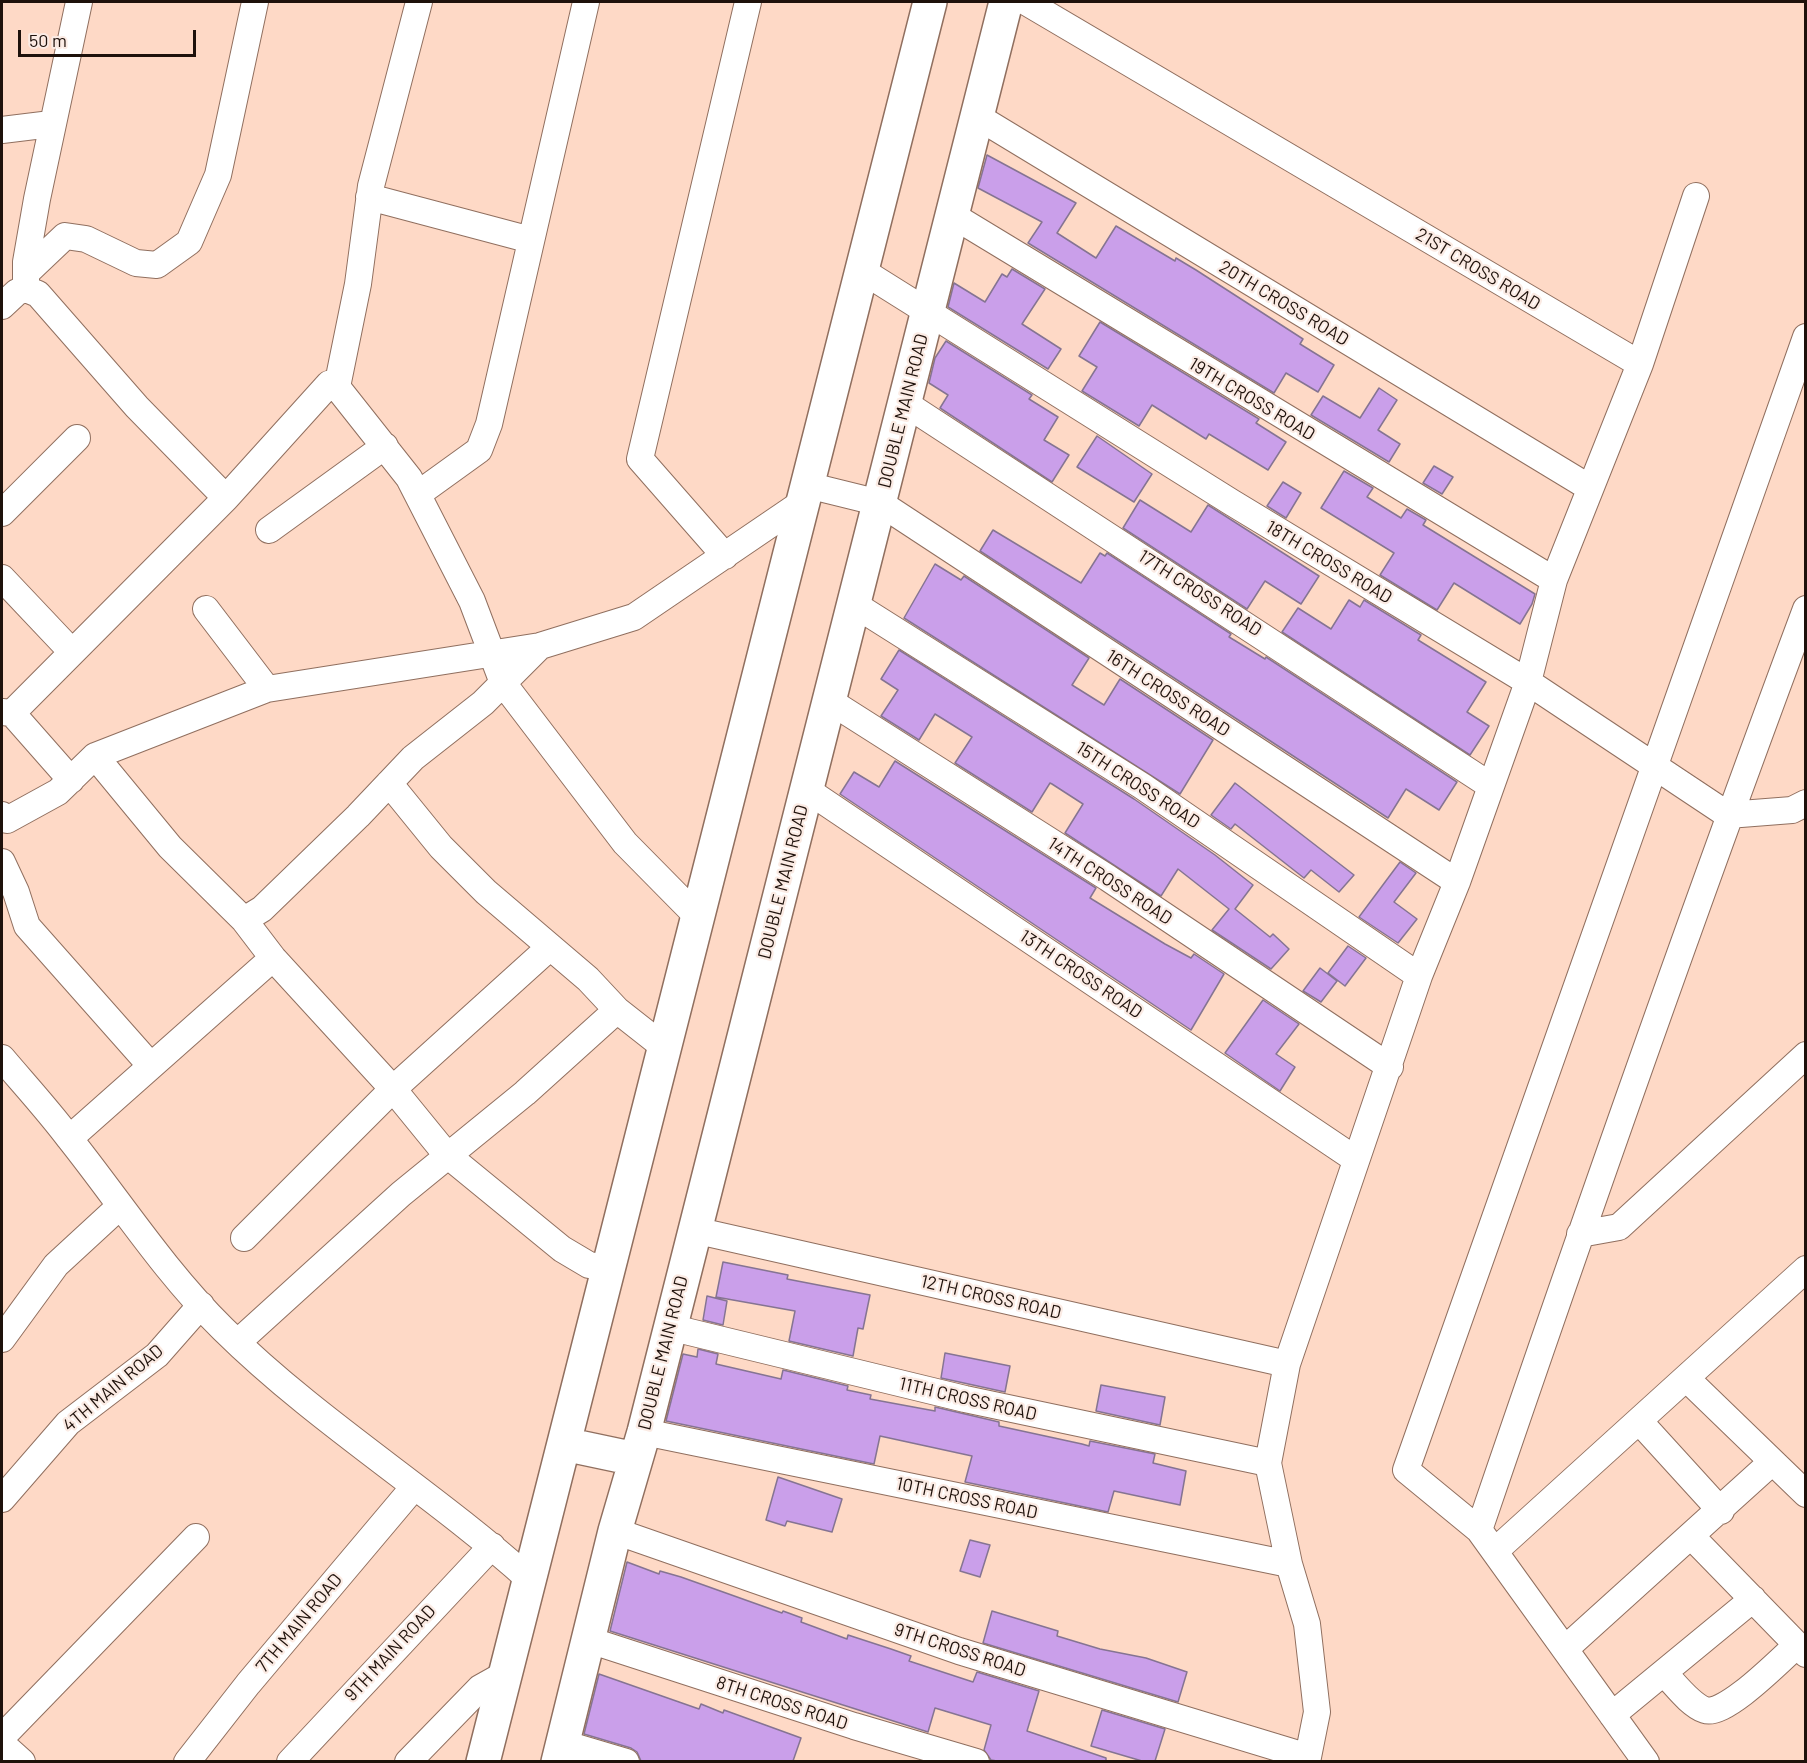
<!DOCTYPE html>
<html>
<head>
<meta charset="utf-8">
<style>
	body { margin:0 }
	#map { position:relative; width:1807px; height:1763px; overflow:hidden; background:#fed9c6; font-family:Barlow,sans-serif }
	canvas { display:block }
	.frame { position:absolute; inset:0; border:3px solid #1e110b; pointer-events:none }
	.scale { position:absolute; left:18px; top:30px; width:178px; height:27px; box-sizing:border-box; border:3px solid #1e110b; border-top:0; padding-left:8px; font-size:18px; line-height:21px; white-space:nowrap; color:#1e110b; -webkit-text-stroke:4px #fbebe4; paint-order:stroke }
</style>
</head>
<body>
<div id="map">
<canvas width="1807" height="1763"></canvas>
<div class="frame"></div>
<div class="scale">50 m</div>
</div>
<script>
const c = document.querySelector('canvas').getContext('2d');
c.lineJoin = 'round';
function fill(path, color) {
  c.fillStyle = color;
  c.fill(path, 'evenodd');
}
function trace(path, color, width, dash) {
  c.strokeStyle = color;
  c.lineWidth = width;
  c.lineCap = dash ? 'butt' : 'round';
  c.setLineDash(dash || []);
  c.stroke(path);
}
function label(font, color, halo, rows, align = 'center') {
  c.font = font + ' Barlow,sans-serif';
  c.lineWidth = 4.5;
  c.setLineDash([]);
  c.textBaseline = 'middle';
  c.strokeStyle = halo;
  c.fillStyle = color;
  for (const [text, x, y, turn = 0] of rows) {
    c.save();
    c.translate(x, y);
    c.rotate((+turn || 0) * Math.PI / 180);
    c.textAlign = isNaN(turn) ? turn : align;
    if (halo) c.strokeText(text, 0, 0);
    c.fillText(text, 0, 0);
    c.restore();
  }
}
const building = new Path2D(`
	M987,155L1076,203L1057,233L1096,258L1116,226L1175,261L1176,258L1196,270L1303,339L1300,344L1334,365L1318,392L1286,373L1274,393L1028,243L1042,222L978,188Z
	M1012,269L1045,289L1022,324L1061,349L1048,369L948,307L954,283L985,302L1002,274L1007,277Z
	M1100,322L1259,419L1256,423L1286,442L1268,470L1209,434L1206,439L1152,405L1139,426L1082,391L1097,367L1079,356Z
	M946,341L1032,395L1029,399L1058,417L1044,440L1069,455L1052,482L940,408L948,395L929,383L935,358Z
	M1379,388L1397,400L1378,430L1400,444L1389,462L1311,415L1323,396L1360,418Z
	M1097,436L1152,474L1134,502L1077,467Z
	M1434,466L1453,477L1442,494L1423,483Z
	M1344,471L1373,488L1367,497L1401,518L1407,509L1426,520L1423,525L1535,594L1532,604L1520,624L1454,583L1437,610L1380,575L1394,553L1321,508Z
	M1283,482L1301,493L1286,518L1267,506Z
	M1140,500L1191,532L1208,505L1319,576L1301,604L1265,581L1247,609L1123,528Z
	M993,530L1081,583L1100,553L1105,556L1107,553L1231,634L1229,637L1234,640L1265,659L1266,657L1457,782L1439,810L1406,789L1388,818L980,551Z
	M935,564L961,580L964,576L1089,658L1072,685L1104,705L1120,679L1213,740L1180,794L904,618Z
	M1349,600L1360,607L1364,600L1421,635L1418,640L1486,682L1467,712L1489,726L1470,755L1282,632L1298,608L1331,629Z
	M899,650L1134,799L1215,855L1253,885L1235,909L1270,937L1273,934L1289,949L1271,969L1212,930L1229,909L1178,869L1161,896L1065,833L1083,804L1052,784L1050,783L1032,812L955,763L972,737L935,714L919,740L881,716L898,690L881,679Z
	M895,761L1096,888L1090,898L1165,944L1191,958L1194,954L1224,974L1191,1030L840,794L854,772L879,787Z
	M1235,783L1354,875L1339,892L1311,870L1304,878L1235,824L1231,829L1211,815Z
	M1400,862L1416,873L1394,902L1417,919L1398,943L1359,917Z
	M1348,946L1366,958L1345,986L1328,973Z
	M1320,968L1337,981L1321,1002L1303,991Z
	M1263,1000L1299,1024L1276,1054L1295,1067L1280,1091L1225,1053Z
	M723,1262L788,1275L787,1279L870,1295L863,1329L858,1328L853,1356L789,1341L795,1311L716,1297Z
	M707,1296L727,1301L723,1325L703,1320Z
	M698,1349L718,1354L716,1364L781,1379L783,1370L848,1386L847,1390L871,1395L870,1399L935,1411V1407L999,1422V1426L1082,1444L1089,1446L1090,1441L1155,1454L1153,1463L1186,1471L1180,1505L1114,1491L1108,1512L965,1482L972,1456L880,1436L874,1464L666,1421L683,1354L697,1357Z
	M945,1353L1010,1366L1005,1392L941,1378Z
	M1101,1385L1165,1397L1160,1425L1096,1411Z
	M778,1477L842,1499L832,1532L787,1521L785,1526L766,1520Z
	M970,1540L990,1545L980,1577L960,1571Z
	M627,1562L659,1574L660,1571L681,1577L782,1613L783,1611L802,1618L801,1622L847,1639L848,1635L891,1649L911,1656L909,1661L973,1682L977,1672L1039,1691L1027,1731L1106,1758V1761H997L991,1760L984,1750L991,1725L935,1708L928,1732L610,1631Z
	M992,1611L1058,1631L1057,1636L1100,1649L1146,1658L1187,1672L1178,1702L983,1643Z
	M599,1674L699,1709L701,1704L723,1713L724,1710L801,1738L793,1761H641L637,1752L631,1748L584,1734Z
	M1102,1710L1165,1729L1155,1761H1142L1091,1746Z`);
fill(building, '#ca9fea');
trace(building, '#857492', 1.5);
const street = new Path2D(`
	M79,2L37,199L26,262V289L38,294L137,407L226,498L329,384L337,387
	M419,2L371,186L358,284L337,387L409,478L472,601L503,683L625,843L698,917
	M1026,2L1640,364L1554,580L1528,682L1457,882L1419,976L1287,1364L1268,1463L1289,1564L1307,1624L1317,1712L1307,1762
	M978,117L1590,488
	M2,130L51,124
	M369,197L531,240
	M952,215L1554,580
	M861,270L1231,502L1528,682L1728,815L1792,810L1806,803
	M26,273L65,236L86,239L136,263L157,265L189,242L218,175L255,2
	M2,306L17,292L26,289
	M1640,364L1696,196
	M906,404L1491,786
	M807,485L880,503L1457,882
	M418,494L479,450L489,424L586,2
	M2,513L77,438
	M269,530L385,446
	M725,556L640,459L748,2
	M2,578L72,652
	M852,603L1142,786L1419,976
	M206,609L267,689
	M828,700L1108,878L1390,1067
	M2,712L12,713L226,498
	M12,713L71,780
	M95,756L170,847L244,920L273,958L393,1089L446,1154L562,1249L589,1265L608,1268
	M389,783L441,847L486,892L588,979L617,1010L664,1047
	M807,790L1355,1159
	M2,815L7,820L58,792L95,756L267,689L540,646L634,617L803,502
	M2,862L16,892L27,926L151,1066
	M244,920L262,909L358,816L413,758L483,703L540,646
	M2,1058C24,1084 48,1110 69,1138C120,1202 164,1271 223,1329C316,1421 432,1492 529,1579
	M70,1138L273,958
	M694,1230L1287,1364
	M1580,1234L1619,1227L1806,1055
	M244,1238L393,1089L549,948
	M669,1327L965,1399L1268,1463
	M2,1339L56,1265L119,1207
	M238,1342L401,1194L525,1093L617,1010
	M1686,1378L1806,1494
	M1639,1421L1721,1511
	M644,1432L1289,1564
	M2,1499L68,1423L157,1355L201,1305
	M1479,1530C1584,1222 1692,914 1806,609
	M615,1531L959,1651L1308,1757
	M1692,1537L1806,1654
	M1495,1551L1806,1269
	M589,1640L854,1726L976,1762
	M1565,1649L1772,1462
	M1664,1673C1675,1684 1690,1705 1705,1710C1725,1717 1781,1659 1797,1645
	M1612,1715L1753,1599
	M2,1737L196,1537
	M562,1743L626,1762
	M2,1744L22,1762
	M187,1762L248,1684L414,1487
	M290,1762L492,1546
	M408,1762L480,1688L505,1674
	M1646,1762L1479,1530L1406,1470L1806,337`);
const secondary = new Path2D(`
	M564,1444L635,1459
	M483,1762L930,2
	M558,1762L615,1531L644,1432L1006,2`);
trace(street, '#906f5f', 28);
trace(secondary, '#906f5f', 36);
trace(street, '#fff', 26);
trace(secondary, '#fff', 33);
label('18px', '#1e110b', '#fbebe4', [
	["21ST CROSS ROAD",1478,269,31],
	["20TH CROSS ROAD",1284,303,31],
	["19TH CROSS ROAD",1252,399,31],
	["DOUBLE MAIN ROAD",903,411,-76],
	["18TH CROSS ROAD",1329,562,31],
	["17TH CROSS ROAD",1200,593,33],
	["16TH CROSS ROAD",1168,693,33],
	["15TH CROSS ROAD",1138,785,33],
	["14TH CROSS ROAD",1110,881,33],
	["DOUBLE MAIN ROAD",783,882,-76],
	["13TH CROSS ROAD",1081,974,34],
	["12TH CROSS ROAD",991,1297,13],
	["DOUBLE MAIN ROAD",663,1353,-76],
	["4TH MAIN ROAD",113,1388,-40],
	["11TH CROSS ROAD",968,1399,13],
	["10TH CROSS ROAD",967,1498,12],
	["7TH MAIN ROAD",299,1623,-50],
	["9TH CROSS ROAD",960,1650,18],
	["9TH MAIN ROAD",390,1653,-47],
	["8TH CROSS ROAD",782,1703,18]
]);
</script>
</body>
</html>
